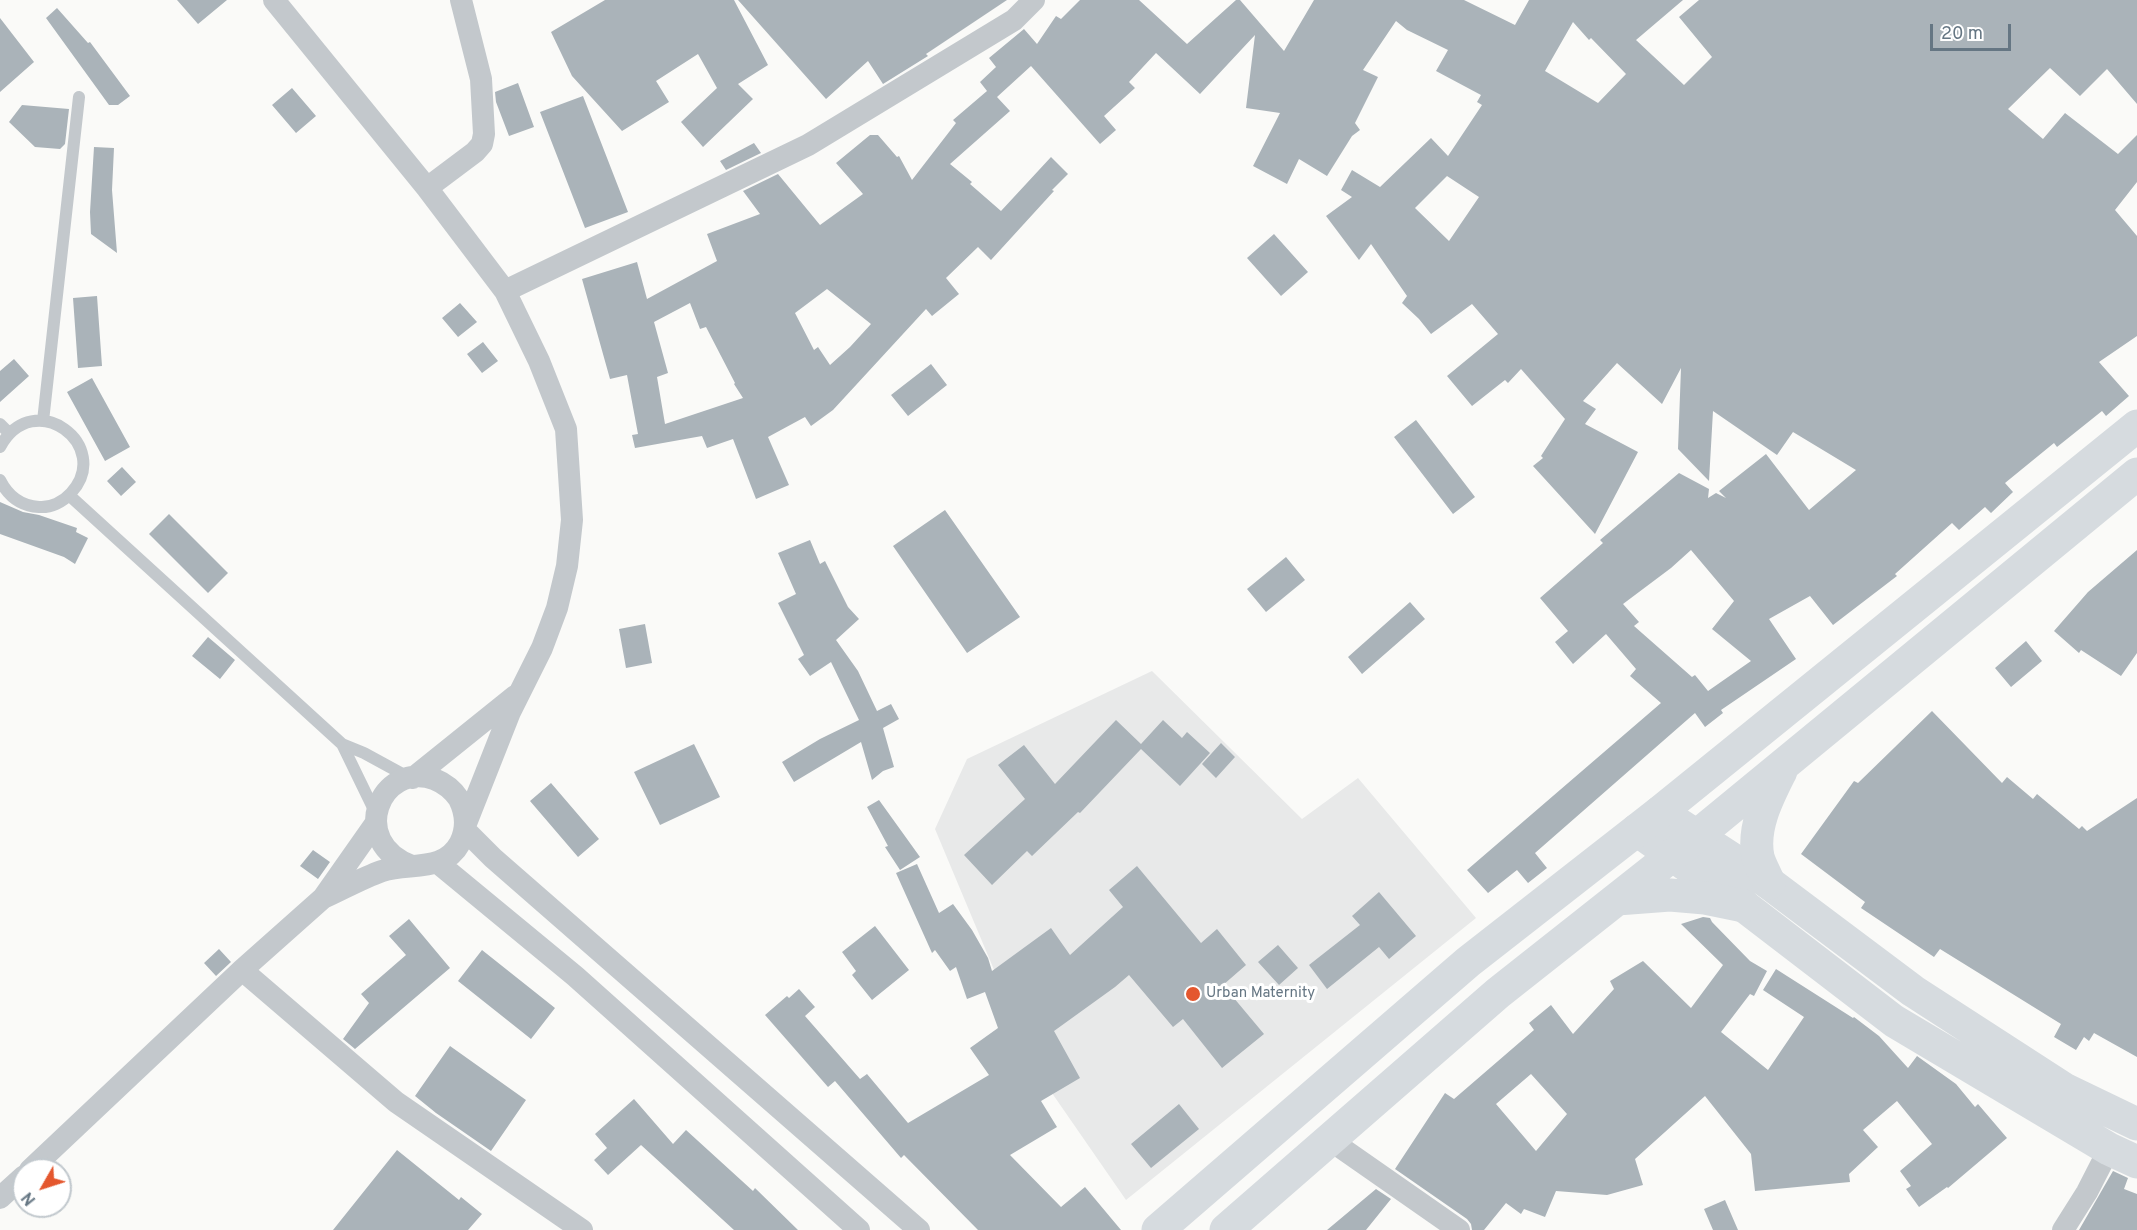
<!DOCTYPE html>
<html>
<head>
<meta charset="utf-8">
<style>
	body { margin:0 }
	#map { position:relative; width:2137px; height:1230px; overflow:hidden; background:#fafaf8; font-family:Overpass,sans-serif }
	canvas { display:block }
	.north { position:absolute; left:12px; top:1158px; width:60px; height:60px; box-sizing:border-box; background:#fff; border:2px solid #c1c8cd; border-radius:50%; rotate:231deg; font-size:16px; font-weight:700; line-height:24px; text-align:center; color:#657683 }
	.north::after { content:''; display:block; margin:auto; width:21px; height:27px; background:#e4572e; clip-path:polygon(50% 0,100% 100%,50% 72%,0 100%) }
	.scale { position:absolute; left:1930px; top:24px; width:81px; height:27px; box-sizing:border-box; border:3px solid #657683; border-top:0; padding-left:8px; font-size:18px; line-height:21px; white-space:nowrap; color:#657683; -webkit-text-stroke:4px #fff; paint-order:stroke }
</style>
</head>
<body>
<div id="map">
<canvas width="2137" height="1230"></canvas>
<div class="north">N</div>
<div class="scale">20 m</div>
</div>
<script>
const c = document.querySelector('canvas').getContext('2d');
c.lineJoin = 'round';
function fill(path, color) {
  c.fillStyle = color;
  c.fill(path, 'evenodd');
}
function trace(path, color, width, dash) {
  c.strokeStyle = color;
  c.lineWidth = width;
  c.lineCap = dash ? 'butt' : 'round';
  c.setLineDash(dash || []);
  c.stroke(path);
}
function label(font, color, halo, rows, align = 'center') {
  c.font = font + ' Overpass,sans-serif';
  c.lineWidth = 6;
  c.setLineDash([]);
  c.textBaseline = 'middle';
  c.strokeStyle = halo;
  c.fillStyle = color;
  for (const [text, x, y, turn = 0] of rows) {
    c.save();
    c.translate(x, y);
    c.rotate((+turn || 0) * Math.PI / 180);
    c.textAlign = isNaN(turn) ? turn : align;
    if (halo) c.strokeText(text, 0, 0);
    c.fillText(text, 0, 0);
    c.restore();
  }
}
fill(new Path2D(`
	M1152,671L1302,819L1358,778L1476,918L1126,1200L1036,1070L935,829L967,759Z`), '#e8e9e9');
fill(new Path2D(`
	M177,0H227L198,24Z
	M605,0H734L768,65L738,84L753,99L703,147L681,122L717,88L698,54L656,81L669,102L622,131L572,76L551,32Z
	M738,0H1007L926,54L928,56L883,84L868,61L826,99Z
	M1080,0H1139L1187,44L1236,0H1240L1284,51L1314,0H1464L1515,25L1529,0H1683L1636,40L1684,85L1712,57L1679,17L1699,0H2137V104L2107,69L2080,96L2050,68L2008,109L2043,139L2065,113L2118,154L2137,135V182L2115,210L2137,236V336L2099,362L2129,396L2106,416L2102,411L2057,447L2054,443L2005,483L2013,492L1991,513L1985,507L1959,530L1952,523L1895,574L1897,576L1833,625L1810,596L1769,619L1796,659L1721,710L1723,713L1705,727L1695,713L1535,853L1547,868L1528,883L1517,870L1488,893L1467,870L1661,703L1630,676L1636,669L1606,634L1573,664L1555,642L1568,631L1540,598L1603,543L1600,540L1679,473L1709,489L1708,498L1716,493L1726,498L1719,491L1766,454L1809,510L1856,470L1793,432L1777,455L1713,411L1709,481L1678,449L1681,368L1662,404L1617,363L1583,401L1596,409L1585,424L1638,452L1595,534L1533,466L1543,458L1541,456L1565,419L1521,369L1508,383L1505,380L1472,406L1447,376L1498,334L1472,304L1431,334L1419,319L1402,303L1407,296L1371,244L1359,260L1326,216L1352,197L1341,190L1352,170L1380,187L1431,138L1448,156L1482,105L1477,102L1481,95L1436,71L1448,50L1407,30L1396,21L1363,70L1378,77L1355,123L1360,130L1352,136L1327,176L1299,159L1287,184L1253,166L1280,113L1246,108L1255,35L1200,94L1156,53L1129,82L1135,88L1104,116L1116,130L1100,144L1031,66L997,97L1010,111L950,164L972,182L970,184L1001,211L1051,157L1068,174L1052,190L1054,191L991,260L978,247L946,278L959,294L932,316L926,309L833,410L811,426L805,417L768,437L789,485L756,499L733,439L707,448L702,436L635,448L632,435L638,434L627,375L610,379L582,279L637,262L647,299L717,261L707,234L760,214L743,191L778,174L820,225L863,194L836,163L870,135H878L897,157L899,156L912,180L956,123L953,120L987,91L980,82L996,67L989,58L1024,29L1037,44L1056,16L1061,19ZM1573,22L1589,40L1591,38L1626,74L1598,103L1545,71ZM1447,176L1479,197L1449,241L1415,208ZM827,289L871,324L850,347L830,365L818,347L814,350L795,313ZM690,303L700,329L706,327L735,383L734,384L743,398L665,424L657,377L668,373L654,322ZM1691,550L1734,601L1712,629L1751,661L1708,691L1695,675L1692,677L1634,626L1639,622L1623,604L1671,568Z
	M57,8L88,43L90,42L130,96L118,105H109L46,18Z
	M0,18L34,62L0,92Z
	M518,83L534,127L509,136L496,102L495,92Z
	M292,88L316,116L296,133L272,105Z
	M583,96L628,212L585,228L540,112Z
	M22,105L69,109L65,144L60,149L35,147L9,122Z
	M754,143L761,153L726,170L720,161Z
	M94,147L114,148L112,190L117,253L91,234L90,212Z
	M1274,234L1308,272L1281,296L1247,258Z
	M97,296L102,366L78,368L73,298Z
	M460,303L477,322L458,337L442,318Z
	M483,342L498,361L482,373L467,354Z
	M14,359L29,376L0,402V371Z
	M931,364L947,385L908,416L891,395Z
	M92,378L130,447L105,461L67,392Z
	M1416,420L1475,497L1453,514L1394,437Z
	M122,467L136,482L121,496L107,481Z
	M0,502L23,512L39,515L77,528L76,532L88,538L75,564L64,557L0,534Z
	M945,510L1020,617L967,653L893,546Z
	M169,514L228,573L208,593L149,534Z
	M810,540L820,564L825,561L848,607L859,619L836,640L858,671L877,711L891,704L899,719L883,728L894,767L883,771L872,780L861,742L794,782L782,762L820,739L859,720L831,662L810,676L798,659L804,655L778,603L796,594L778,553Z
	M2137,550V653L2121,676L2081,650L2079,653L2054,631L2088,592Z
	M1286,557L1305,580L1266,612L1247,589Z
	M1410,602L1425,619L1362,674L1348,657Z
	M645,624L652,663L626,668L619,629Z
	M208,637L235,660L220,679L192,656Z
	M2026,641L2042,661L2011,687L1995,668Z
	M1932,711L2002,783L2007,777L2033,799L2037,794L2079,829L2082,826L2087,831L2137,798V1057L2094,1033L2089,1041L2084,1037L2076,1050L2054,1037L2061,1024L1940,949L1934,957L1861,908L1865,902L1801,854L1854,781L1858,783Z
	M1116,720L1141,744L1163,720L1182,738L1187,732L1210,753L1180,786L1141,749L1080,813L1078,812L1032,856L1027,851L992,885L964,855L1025,799L998,765L1024,745L1055,784Z
	M1221,743L1235,757L1216,778L1202,764Z
	M694,744L720,797L660,825L634,772Z
	M551,783L599,839L578,857L530,801Z
	M879,800L920,857L900,870L885,847L888,846L867,807Z
	M313,850L330,862L318,879L300,866Z
	M917,864L939,913L953,904L972,930L988,958L992,971L1051,928L1070,955L1123,907L1109,890L1137,866L1201,943L1217,929L1246,965L1223,985L1264,1034L1222,1068L1183,1019L1173,1027L1129,975L1115,987L1054,1031L1080,1078L1041,1101L1057,1127L1010,1155L1061,1207L1085,1187L1121,1230H978L904,1155L901,1158L835,1081L828,1087L765,1015L787,996L789,998L799,989L815,1007L805,1016L860,1079L867,1074L908,1123L989,1075L970,1048L998,1028L985,992L967,999L956,967L950,971L935,950L932,953L896,873Z
	M1379,892L1416,936L1389,959L1379,947L1327,989L1309,965L1360,925L1352,916Z
	M1703,917L1710,918L1712,922L1750,961L1767,971L1754,996L1750,994L1721,1032L1768,1070L1804,1017L1763,990L1776,969L1853,1018L1854,1017L1879,1036L1908,1068L1917,1056L1956,1084L1975,1107L1978,1104L2007,1138L1948,1188L1947,1187L1919,1207L1906,1189L1911,1186L1900,1171L1932,1144L1897,1101L1863,1130L1878,1147L1849,1174L1850,1182L1755,1191L1751,1154L1705,1096L1635,1159L1643,1185L1607,1195L1556,1191L1545,1217L1524,1209L1521,1214L1506,1203L1484,1230H1472L1471,1224L1467,1219L1395,1169L1445,1093L1454,1099L1534,1030L1529,1023L1551,1005L1573,1034L1614,989L1610,981L1643,961L1691,1008L1723,965L1681,924ZM1531,1074L1567,1114L1536,1151L1496,1104Z
	M409,919L450,968L355,1049L343,1039L369,1003L361,994L406,955L389,936Z
	M875,926L909,970L872,1000L852,975L856,971L842,952Z
	M1278,945L1298,968L1279,985L1258,962Z
	M219,949L231,962L216,976L204,963Z
	M482,950L555,1008L531,1039L458,981Z
	M450,1046L526,1100L491,1151L436,1113L415,1096Z
	M634,1099L673,1144L686,1130L753,1191L755,1188L798,1230H734L641,1145L608,1175L594,1160L607,1148L595,1134Z
	M1179,1104L1199,1129L1151,1168L1131,1144Z
	M397,1150L459,1200L461,1197L482,1214L468,1230H333Z
	M2113,1171L2128,1178L2124,1189L2137,1194V1230H2079Z
	M1376,1189L1391,1199L1366,1230H1327Z
	M1725,1200L1738,1230H1713L1704,1209Z`), '#aab3b9');
trace(new Path2D(`
	M43,421L79,97
	M0,424L9,433
	M0,447C34,385 114,446 71,493C63,502 51,508 39,507C20,506 8,496 0,480
	M70,496L342,744L364,753L408,777
	M342,744L376,814`), '#c3c8cc', 12);
trace(new Path2D(`
	M274,0L427,188L505,291L539,361L566,429L572,520L567,566L557,608L542,648L510,712L465,826
	M427,188L475,152L482,144L484,134L481,79L461,0
	M505,291L808,145L1014,20L1034,0
	M413,778L515,696
	M465,830L493,858L919,1230
	M438,863L575,976L859,1230
	M323,898C343,889 362,878 382,871C409,862 444,873 460,843C467,829 466,813 459,799C453,790 444,783 434,779C380,761 347,842 412,866
	M242,970L396,1102L582,1230
	M1330,1140L1459,1230
	M30,1170L242,970L323,898L375,824
	M0,1198L24,1176
	M2063,1230L2087,1192L2109,1149`), '#c3c8cc', 22);
trace(new Path2D(`
	M1660,812L1769,883L1913,991L2066,1090L2137,1124
	M1637,830L1744,906L1894,1021L2109,1149L2137,1162`), '#d6dbdf', 33);
trace(new Path2D(`
	M1769,883C1766,875 1760,865 1758,857C1752,827 1768,797 1781,771
	M1617,899L1670,895L1705,898L1744,906
	M1158,1230L1468,962L1660,812L2137,426
	M1226,1230L1498,993L1698,835L2137,474`), '#d6dbdf', 33);
for (const [x, y, r, color] of [
	[1193,994,8,"#e4572e"]
]) {
  const dot = new Path2D();
  dot.arc(x, y, r, 0, 2 * Math.PI);
  c.fillStyle = color;
  c.fill(dot);
  trace(dot, '#fff', 2);
}
label('15px', '#657683', '#fff', [
	["Urban Maternity",1206,994]
], 'left');
</script>
</body>
</html>
